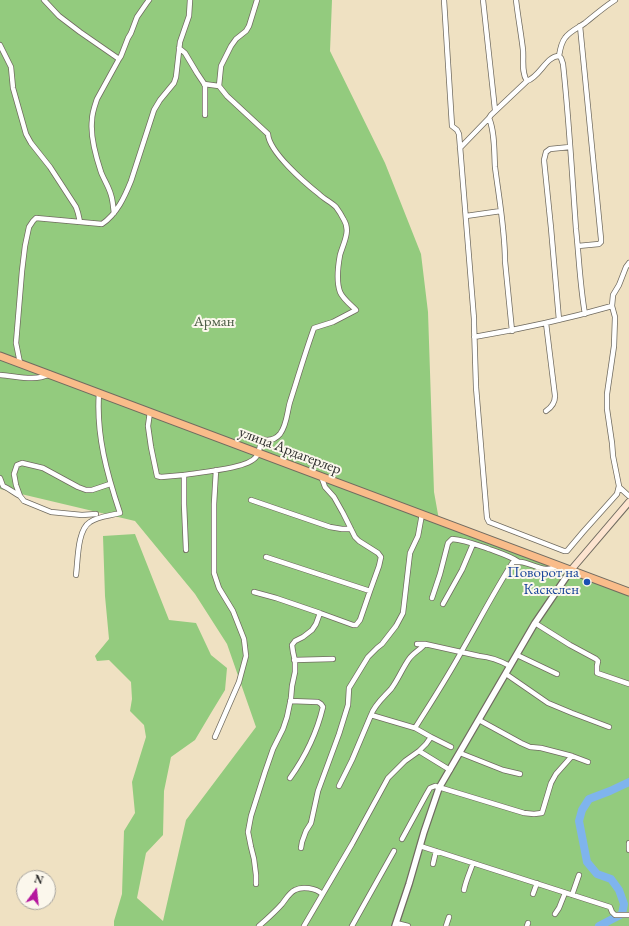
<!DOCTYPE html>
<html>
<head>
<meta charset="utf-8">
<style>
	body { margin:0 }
	#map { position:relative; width:629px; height:926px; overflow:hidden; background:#efe1c2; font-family:"EB Garamond",serif }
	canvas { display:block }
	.north { position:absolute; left:16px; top:870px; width:40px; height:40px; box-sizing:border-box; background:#fbf7ec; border:1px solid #a8a59f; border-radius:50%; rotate:15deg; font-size:11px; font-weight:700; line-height:16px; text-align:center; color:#2b2b2b }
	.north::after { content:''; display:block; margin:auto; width:14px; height:18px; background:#b5179e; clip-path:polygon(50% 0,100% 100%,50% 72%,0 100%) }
</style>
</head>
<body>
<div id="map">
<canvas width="629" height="926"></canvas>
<div class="north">N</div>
</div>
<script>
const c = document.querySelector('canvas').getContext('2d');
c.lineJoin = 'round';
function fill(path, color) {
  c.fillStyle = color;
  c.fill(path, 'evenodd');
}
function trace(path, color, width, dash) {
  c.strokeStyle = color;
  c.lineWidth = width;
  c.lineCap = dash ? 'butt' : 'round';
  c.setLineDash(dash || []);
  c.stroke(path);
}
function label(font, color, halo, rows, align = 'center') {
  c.font = font + ' "EB Garamond",serif';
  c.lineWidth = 4;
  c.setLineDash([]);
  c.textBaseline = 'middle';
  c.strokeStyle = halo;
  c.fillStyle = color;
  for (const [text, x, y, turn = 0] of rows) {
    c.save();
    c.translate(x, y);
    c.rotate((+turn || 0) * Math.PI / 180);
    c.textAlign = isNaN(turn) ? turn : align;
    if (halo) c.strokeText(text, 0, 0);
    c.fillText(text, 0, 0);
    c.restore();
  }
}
fill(new Path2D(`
	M0,0H332L330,51L385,163L421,254L428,312L434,492L439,520L629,592V926H114V921L122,894L124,831L135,813L132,782L146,737L144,725L130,711L132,699L131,682L109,660L97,661L95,656L109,639L105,596L103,536L135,534L169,620L196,623L211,655L227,668L225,690L211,713L195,740L171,757L164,791L163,835L146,853L137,898L163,921L186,820L256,727L227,644L195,594L135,521L0,489Z`), '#93cb7e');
trace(new Path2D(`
	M599,926L622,914L624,904L619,890L611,879L597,874L587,862L579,821L582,810L589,799L610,791L629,782`), '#7fb4ed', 8);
const minor = new Path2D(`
	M44,0L59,16L80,32L119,59L121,56L128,38L131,33L137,17L146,4L149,0
	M444,0L452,126L457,130L459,134L474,319V324L476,387L487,518L489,522L564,551H567L583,532L617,494L619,486L613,456L612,443L607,409V394L614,346L615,317L612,306C567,319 521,329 474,337
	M483,0L495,110
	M516,0C518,17 521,33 523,50C524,60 521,72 527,81C540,77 546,56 559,56L561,58L563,64C569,119 572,174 576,229C579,257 580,286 585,314
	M0,45L11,67L13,88L26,134L31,143L50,167L76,207L78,213L80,222
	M179,48L185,53L197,73L205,85V115
	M559,56C560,50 561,43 565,38C570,31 578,28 585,23C595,15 604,7 615,0
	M204,84L219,86
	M489,118L491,115L527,81
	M460,148L489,118C495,132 494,152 495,167C499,198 505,230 505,261L512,331
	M114,213C113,207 113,201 111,195C109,187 104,180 101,172C96,157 90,136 92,120C92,113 95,105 97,99L119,59
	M466,216L501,211
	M578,246L599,244L601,242V239L580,26
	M612,306L613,295L619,285L626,267L629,263
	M559,320L551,228L544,160L546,152L550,149L570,147
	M546,323L555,396C555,403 552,407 546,411
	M20,363L16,343L22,271L25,246L29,227L33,221L36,218L102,224C117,214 125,196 131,181L154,110L160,100L174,83L176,77L180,42L189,16L190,0
	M0,375C17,376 34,382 50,374
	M150,412L148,426L151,447L157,476L161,477L184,475
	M0,478L3,486C10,489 14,493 20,496
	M619,487L629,496
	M251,500L330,527L342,529H351
	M96,514L82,515L51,512L24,501L20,496L16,485L14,474L17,465L22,463L43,468L78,487L86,490H92L110,484
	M186,550L184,504V475C200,472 247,469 256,457C260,452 260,445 261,439C268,441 275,440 280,434C287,425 287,412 290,402C298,377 305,353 314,328L333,322L356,310C351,305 343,299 340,292C336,281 338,266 340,255C343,244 351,231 344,220C342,216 339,211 336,207C331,202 324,199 319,194C305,183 269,152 268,134L227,96L219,86L221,66L231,46L236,39L246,31L249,26L257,0
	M266,557L370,591L379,566L381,557L378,553L359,541L355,537L343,513L334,497L325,487L321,476
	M76,575C78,561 77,530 90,522C99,516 110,516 120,513C107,474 96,435 99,393
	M254,592L276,598L320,613L316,624L312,630L303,637L295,641L292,645L293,652L295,661V672L292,686L291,698L287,717L283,729L273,749L265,772L251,816L248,832L251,847L254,859L256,875V884
	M432,598L440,574L448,543L452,539C465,540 477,545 489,549C500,553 510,556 519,562
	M443,604L462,570L473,544
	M320,613L353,625H356L360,620L370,591
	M535,623L570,645L596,659L598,661L597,666V673L629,684
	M417,644H425
	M517,655L557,674
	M294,660L333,659
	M506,674L548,703L572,713L609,727
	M290,701L318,702L321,704L323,707C317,732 305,757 290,778
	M371,715C375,704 384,697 391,689C398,680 402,669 409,659C413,653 420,650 425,644L479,656C491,657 499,660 510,666
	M415,728L431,737L426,744L419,751
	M215,737L239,682L246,656L244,639L233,611L219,588L214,573V504L216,470
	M431,737L451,747
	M460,753L503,770L520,774
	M572,756L588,762
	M339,786L352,760L371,715L415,728C432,701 449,675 464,647C480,619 495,590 513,562C514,562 519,562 520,562C533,563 546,575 558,565
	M402,839L426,795L430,788L435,786L524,813L534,814L542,813L551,783L556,774L572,756L541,748L530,747L521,743L479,720
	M629,843V850
	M420,846L610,907L612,912L615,915H629
	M301,848L302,842L306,831L311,823L318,791L339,734L348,705L349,688L368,657L377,648L382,644L396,626L403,613L410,553L418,536L422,514
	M433,864L436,851
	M464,890C466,880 470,872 473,863
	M533,894L537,883
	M572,895L579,875
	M555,914L559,908L565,893
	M396,923L408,926
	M259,926C267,919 275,912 282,904C286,899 289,893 295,890C302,886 316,888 322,894
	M304,926L352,844L388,778L405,761L419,751L450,770
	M352,926L394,851
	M446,926L449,917
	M527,926L528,923`);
const tertiary = new Path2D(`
	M395,926L409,884L424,832L439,788L535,623L571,570`);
const secondary = new Path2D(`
	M571,570L629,502`);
const primary = new Path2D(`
	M0,356L629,592`);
trace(minor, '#706b60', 6);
trace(tertiary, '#706b60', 8);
trace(secondary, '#706b60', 8);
trace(primary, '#706b60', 9);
trace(minor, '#fff', 4.5);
trace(tertiary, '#fff', 5.5);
trace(secondary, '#fde4d0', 6);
trace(primary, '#f9bc8a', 7);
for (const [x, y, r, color] of [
	[587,582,4,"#1a4fb4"]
]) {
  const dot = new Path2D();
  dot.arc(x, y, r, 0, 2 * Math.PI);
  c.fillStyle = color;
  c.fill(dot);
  trace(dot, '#fbf7ec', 1.5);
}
label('15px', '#4a5b44', '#fbf7ec', [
	["Арман",214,322]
]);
label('15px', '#2b2b2b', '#fbf7ec', [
	["улица Ардагерлер",290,451,21]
]);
label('15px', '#164399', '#fbf7ec', [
	["Поворот на",579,573],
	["Каскелен",579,590]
], 'right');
</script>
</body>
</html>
